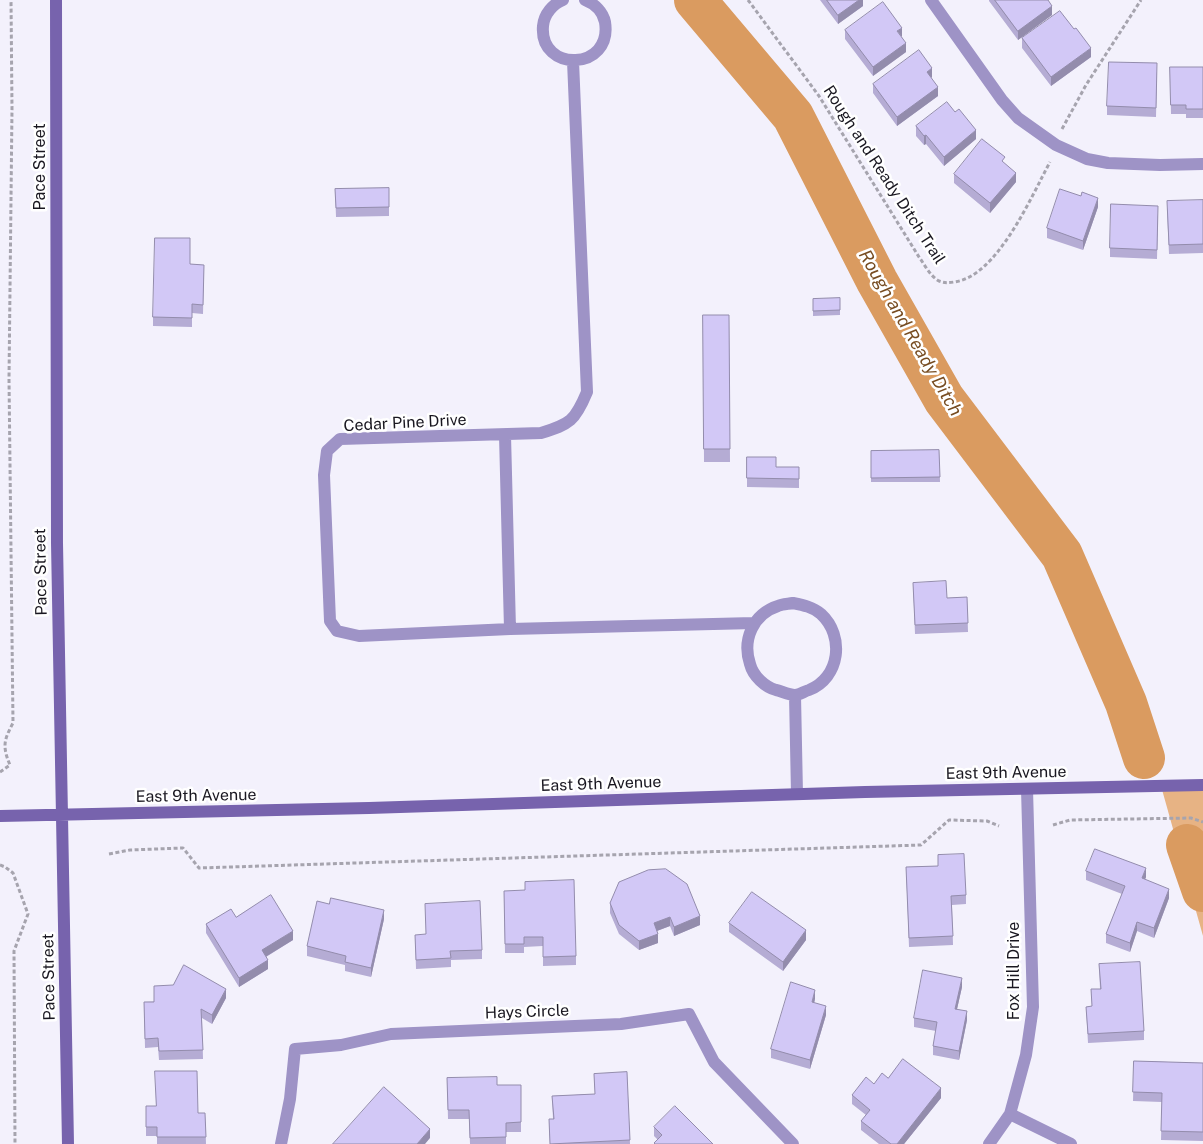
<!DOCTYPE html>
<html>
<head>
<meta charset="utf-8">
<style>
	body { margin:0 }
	canvas { display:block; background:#f3f1fc }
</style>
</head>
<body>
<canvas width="1203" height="1144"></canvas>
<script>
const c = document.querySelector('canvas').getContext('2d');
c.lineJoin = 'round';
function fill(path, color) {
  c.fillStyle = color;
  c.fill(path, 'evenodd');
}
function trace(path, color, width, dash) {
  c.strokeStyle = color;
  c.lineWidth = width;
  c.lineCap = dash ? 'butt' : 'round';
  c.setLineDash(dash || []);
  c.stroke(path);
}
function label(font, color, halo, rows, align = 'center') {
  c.font = font + ' "Public Sans",sans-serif';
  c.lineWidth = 5;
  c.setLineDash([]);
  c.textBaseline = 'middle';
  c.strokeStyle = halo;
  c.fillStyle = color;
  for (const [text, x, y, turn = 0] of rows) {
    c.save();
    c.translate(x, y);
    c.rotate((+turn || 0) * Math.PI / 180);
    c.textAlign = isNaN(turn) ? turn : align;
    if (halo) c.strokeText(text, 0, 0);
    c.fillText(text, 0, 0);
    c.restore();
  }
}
fill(new Path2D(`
	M1203,785V936L1161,786Z`), '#e7b384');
trace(new Path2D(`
	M695,0L793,116L877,281L944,399L1062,555L1126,703L1144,758
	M1187,845L1203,891`), '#da9b60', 42);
trace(new Path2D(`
	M748,0L819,96L919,257C925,265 930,276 939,281C944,283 948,283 954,282C997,277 1031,197 1050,162
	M1062,129L1086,85L1141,0
	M0,772L10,765C2,746 4,740 13,723L9,379L12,109L11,0
	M1053,825L1070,820L1191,818L1203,822
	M109,854L130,850L183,848L199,868L921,845L949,820L987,821L999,826
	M0,865L5,867L13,873L28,914L14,951L15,1144`), '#a6a4ae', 3, [4, 2.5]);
trace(new Path2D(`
	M563,0C553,4 544,14 543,26C539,73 613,71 605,22C603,12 595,4 585,0
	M931,0L1002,100L1018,118L1056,145L1087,159L1108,163L1160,165L1203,164
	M573,61L587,392C575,421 570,424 541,433L340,439L327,451L324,475L330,621L337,631L359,636L510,629L754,623
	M505,435L510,629
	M793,603C803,605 813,607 821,614C845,636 840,678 809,690C805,691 799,695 795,695C789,695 781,691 776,690C765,687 753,676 750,664C742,640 753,614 778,606C782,604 788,604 793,603Z
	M795,695L797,794
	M1010,1114L1071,1144
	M281,1144L290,1099L295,1049L341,1045L391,1034L621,1024L689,1014L714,1062L793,1144
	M989,1144L1010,1114L1026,1055L1033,1007L1027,789`), '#9e93c6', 12);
trace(new Path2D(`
	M56,0L57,543L68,1144
	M0,816L369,808L865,792L1203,785`), '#7763ad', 12);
fill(new Path2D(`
	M820,0H863V6L838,24Z
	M989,0H1048L1052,15L1018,40L989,1Z
	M845,30L902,37L906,52L873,76L845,39Z
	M1022,38L1091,57L1051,86L1022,48Z
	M1170,67H1203V118H1186V114H1171Z
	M1157,72L1156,117L1107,115V106Z
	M932,77L931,78L938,96L897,126L873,93V84Z
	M955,112L976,139L944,166L926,144L924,145L916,136V126Z
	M1005,164L1016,182L990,213L954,183V174Z
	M389,188V216L336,217L335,189Z
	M1203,200V253L1169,254L1167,210Z
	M1098,207L1083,250L1047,238V228Z
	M1158,215L1157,259L1110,257V248Z
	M190,264L204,265L203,314L192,313V327L153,326V317Z
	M840,298V315L813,316V299Z
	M703,315H729L730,462H704Z
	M939,450L940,482H871V451Z
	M747,457L776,467H799V488L747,487Z
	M913,583L947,598L967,597L968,632L915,634Z
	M938,855L966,895V904L952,905L953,945L909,947L906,867L938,866Z
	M648,870L700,925L674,936L670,926L657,931L658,943L639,950L619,934L610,913V903Z
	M1086,871L1146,877L1145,879L1169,898L1154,938L1137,931L1130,952L1106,943V934L1122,894L1086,880Z
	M504,891L576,956V965L543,966V946L524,947V953H505Z
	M236,917L293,940L266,957L268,969L239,987L206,933V924Z
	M384,919L371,977L345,971V965L307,956V946Z
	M729,923L806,940L783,971L729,932Z
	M415,935L482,950V959L451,960V967L416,969Z
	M1099,964L1144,1031V1040L1088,1043L1086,1007L1092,1006L1091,989H1100Z
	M962,987L957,1009L967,1020L959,1060L933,1055V1046L936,1031L914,1027V1018Z
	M226,998L212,1024L202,1018L203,1059L159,1060L158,1047L145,1048L144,1002Z
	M815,999L814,1003L826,1015L810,1069L771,1058V1049Z
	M1134,1061L1203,1063V1141L1161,1140L1162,1102L1133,1101Z
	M627,1072L630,1144H550L549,1119H553L552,1096L595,1094L594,1074Z
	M447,1078L497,1085H521V1132H506V1144H470L469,1119H448Z
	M888,1078L941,1098L904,1144H879L861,1130V1121L866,1115L852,1104V1095Z
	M146,1106L198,1113H205L206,1144H157V1136H146Z
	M654,1127L713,1144H654L658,1140L654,1136Z`), '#b5acd4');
fill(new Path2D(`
	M859,0H863V6L838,24V15Z
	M1052,6V15L1018,40V31Z
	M902,28V37L897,31Z
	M906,43V52L873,76V67Z
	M1091,48V57L1051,86V77Z
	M932,68V77L927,81V72Z
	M938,87V96L897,126V117Z
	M976,130V139L944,166V157Z
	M926,135V144L924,145V136Z
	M1016,173V182L990,213V203Z
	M1098,198V207L1083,250V241Z
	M1146,868V877L1142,887V878Z
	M1169,889V898L1154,938V928Z
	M384,910V919L371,977V968Z
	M700,916V925L674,936V927Z
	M670,917V926L654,932V923Z
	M1137,922V931L1130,952V943Z
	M806,930V940L783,971V962Z
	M293,931V940L262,959V950Z
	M658,934V943L639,950V941Z
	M268,960V969L239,987V978Z
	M962,978V987L955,1018V1009Z
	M226,989V998L212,1024V1015Z
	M815,990V999L812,1011V1002Z
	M826,1006V1015L810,1069V1060Z
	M967,1011V1020L959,1060V1051Z
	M941,1088V1098L904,1144H897Z
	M430,1129V1138L425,1144H417Z`), '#938cac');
const building = new Path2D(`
	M827,0H859L838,15Z
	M995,0H1048L1052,6L1018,31Z
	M883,2L902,28L897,31L906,43L873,67L845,30Z
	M1060,11L1074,29L1076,28L1091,48L1051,77L1022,38Z
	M919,50L932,68L927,72L938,87L897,117L873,84Z
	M1109,62L1157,63L1156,108L1107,106Z
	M1170,67H1203V109H1186V105H1171Z
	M947,102L955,112L959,109L976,130L944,157L926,135L924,136L916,126Z
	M982,139L1005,157L1002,161L1016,173L990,203L954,174Z
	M389,188V207L336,208L335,189Z
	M1060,189L1081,196L1082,192L1098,198L1083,241L1047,228Z
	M1203,200V244L1169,245L1167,201Z
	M1111,204L1158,206L1157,250L1110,248Z
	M155,238H190V264L204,265L203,305L192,304V318L153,317Z
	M840,298V310L813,311V299Z
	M703,315H729L730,449H704Z
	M939,450L940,477L871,478V451Z
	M747,457H776V467H799V479L747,478Z
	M946,581L947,598L967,597L968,623L915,625L913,583Z
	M1095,849L1146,868L1142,878L1169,889L1154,928L1137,922L1130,943L1106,934L1125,886L1086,871Z
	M964,854L966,895L951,896L953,936L909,938L906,867L938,866V855Z
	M666,869L687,884L700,916L674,927L670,917L654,923L658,934L639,941L619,925L610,903L619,882L648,870Z
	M574,880L576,956L543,957V937H524V944H505L504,891L525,890V882Z
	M752,892L806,930L783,962L729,923Z
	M271,895L293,931L262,950L268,960L239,978L206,924L231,909L236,917Z
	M331,898L384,910L371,968L345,962L346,956L307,946L317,901L329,904Z
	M480,901L482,950L450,951L451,958L416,960L415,935L426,934L425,904Z
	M1140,962L1144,1031L1088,1034L1086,1007L1092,1006L1091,989H1101L1099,964Z
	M184,965L226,989L212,1015L201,1009L203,1050L159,1051L158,1038L145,1039L144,1002H154V986L173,985Z
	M923,970L962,978L955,1009L967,1011L959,1051L933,1046L937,1022L914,1018Z
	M791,982L815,990L812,1002L826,1006L810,1060L771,1049Z
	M903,1059L941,1088L897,1144H891L861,1121L870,1110L852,1095L866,1077L874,1084L882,1073L888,1078Z
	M1134,1061L1203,1063V1132L1161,1131L1162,1093L1133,1092Z
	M155,1071H197L198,1113H205L206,1137H157V1127H146V1106H156Z
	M627,1072L630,1140L550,1144L549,1119H554L552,1096L595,1094L594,1074Z
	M497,1077V1085H521V1122L506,1123V1137L470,1138L469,1110H448L447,1078Z
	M384,1087L430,1129L417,1144H333Z
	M675,1106L713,1144H655L654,1143L662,1135L654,1127Z`);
fill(building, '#d2c8f6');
trace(building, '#938cac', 1);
label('16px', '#191720', '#fff', [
	["Pace Street",40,167,-90],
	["Rough and Ready Ditch Trail",884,175,57],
	["Cedar Pine Drive",405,423,-3],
	["Pace Street",41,572,-91],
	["East 9th Avenue",1006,773,-1],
	["East 9th Avenue",601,784,-2],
	["East 9th Avenue",196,796,-1],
	["Fox Hill Drive",1014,971,-90],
	["Pace Street",49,977,-91],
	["Hays Circle",527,1012,-2]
]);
label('italic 18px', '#774c21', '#fff', [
	["Rough and Ready Ditch",910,333,60]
]);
</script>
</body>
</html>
